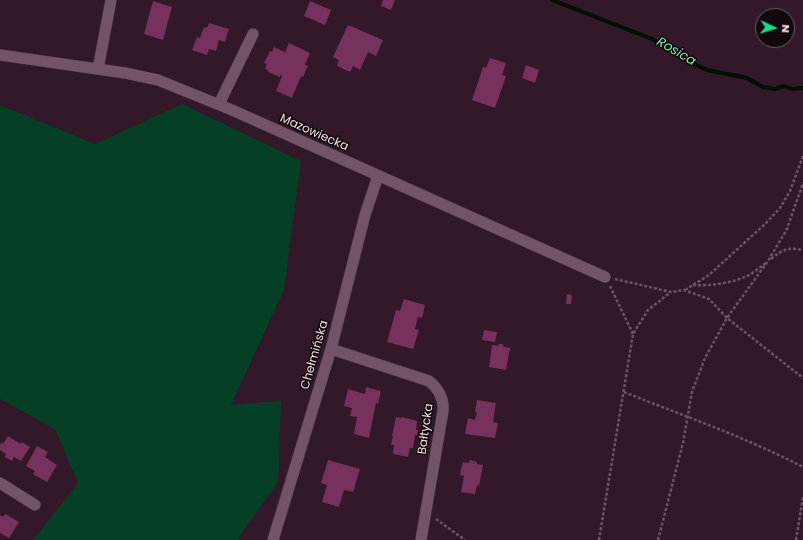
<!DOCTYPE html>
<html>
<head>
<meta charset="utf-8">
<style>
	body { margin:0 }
	#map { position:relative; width:803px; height:540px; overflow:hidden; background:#321828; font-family:Poppins,sans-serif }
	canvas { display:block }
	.north { position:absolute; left:755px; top:8px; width:40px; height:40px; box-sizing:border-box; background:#13080e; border:1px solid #6c5e66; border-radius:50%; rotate:94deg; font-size:11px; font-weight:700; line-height:16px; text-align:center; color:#f2dfe9 }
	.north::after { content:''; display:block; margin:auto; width:14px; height:18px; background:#17d989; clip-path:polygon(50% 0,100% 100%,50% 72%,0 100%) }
</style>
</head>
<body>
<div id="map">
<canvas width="803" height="540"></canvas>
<div class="north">N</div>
</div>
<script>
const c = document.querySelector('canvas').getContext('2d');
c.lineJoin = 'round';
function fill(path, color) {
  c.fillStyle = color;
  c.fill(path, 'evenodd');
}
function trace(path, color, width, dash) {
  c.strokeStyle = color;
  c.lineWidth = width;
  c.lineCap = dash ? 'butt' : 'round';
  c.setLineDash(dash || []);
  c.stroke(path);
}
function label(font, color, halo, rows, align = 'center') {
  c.font = font + ' Poppins,sans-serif';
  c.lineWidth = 3;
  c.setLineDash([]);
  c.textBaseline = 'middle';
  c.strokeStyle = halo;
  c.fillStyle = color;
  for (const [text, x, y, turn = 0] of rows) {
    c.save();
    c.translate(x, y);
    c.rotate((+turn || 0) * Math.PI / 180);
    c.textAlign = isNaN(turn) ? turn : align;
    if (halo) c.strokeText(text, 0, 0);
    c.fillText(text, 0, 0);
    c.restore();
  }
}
fill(new Path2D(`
	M182,104L301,161L284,290L231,405L281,401L278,482L239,537V540H33L78,483L55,429L0,399V105L95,144Z`), '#054026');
trace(new Path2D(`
	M552,0L652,39L669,48L685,60L707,70L747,78L763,87L775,89L784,86L792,89L803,88`), '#000f04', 4);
fill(new Path2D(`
	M383,0H395L391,10L381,6Z
	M153,1L172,7L163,40L144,34Z
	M310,1L331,10L325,25L304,16Z
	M209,23L229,29L225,42L219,40L216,51L209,49L207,55L192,50L197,37L200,38L204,27L207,28Z
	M348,25L383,40L376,56L368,52L360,70L353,66L350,72L337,66L339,60L333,57Z
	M289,43L310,53L305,65L308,66L303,77L301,76L292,98L276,91L282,76L280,75V77L268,72V70L265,69L267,64L264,63L270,51L272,52L274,47L285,52Z
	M490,58L506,63L502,75L506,76L495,108L472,100L483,67L486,68Z
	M526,65L539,70L535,83L522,78Z
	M567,294L572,295L571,304H566Z
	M404,299L425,305L422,318L418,317L415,329L419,330L413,349L387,342L396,310L400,311Z
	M484,330L497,332L495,342L482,340Z
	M499,344H502L504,347L510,348L506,370L489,367L492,345L498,346Z
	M366,387L381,391L378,404L376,403L369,438L354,434L357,417L350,416L352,408L344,406L348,389L365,394Z
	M477,400L496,403L493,422L498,423L495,438L465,434L468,418L475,420L477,412H475Z
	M396,417L402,418V417L417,421L416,430H418L417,436L415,435L413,448H410L408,457L393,454L394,445H391L393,436H392Z
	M8,436L21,444L22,442L30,447L21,461L14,457L12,461L5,457L6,454L0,450V445L2,442L3,444Z
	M37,446L48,452L45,457L57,465L47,482L33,474L35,471L26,466Z
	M328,460L360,469L353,492L344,490L339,507L322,502L327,485L321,483Z
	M470,460L477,462V464L483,465L479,486L477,485L475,494L461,492L464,476L460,475L461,469L463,462L469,463Z
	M5,514L19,522L9,538L0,533V515L3,517Z`), '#76315d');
const street = new Path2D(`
	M0,55L125,73L158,80L232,110L605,277
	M98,69L111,0
	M219,104L253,34
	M331,349L429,381C439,389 444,398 443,411L421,540
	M0,483L35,505
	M273,540L331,349L365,215L378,176`);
trace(street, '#483341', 12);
trace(new Path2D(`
	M771,259C783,249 788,247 803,250
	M615,279L671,292L684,290L709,299L727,318L803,378
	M693,285C711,286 733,283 749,275C755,272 761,266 767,262
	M610,286L633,334
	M685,290L709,275L765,224L780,208L790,191L803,156
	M624,392C684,416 745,437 803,467
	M436,519L465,540
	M599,540L633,334L648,310L671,292
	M658,540L683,443L692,392L705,358L727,318L768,261L787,229L803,183
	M796,540L803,497`), '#6d5563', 2.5, [3, 2]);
trace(street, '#735466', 11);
label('12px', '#f2dfe9', '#13080e', [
	["Mazowiecka",314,133,24],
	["Chełmińska",315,355,-74],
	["Bałtycka",426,429,-82]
]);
label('italic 13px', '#7bf1b0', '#13080e', [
	["Rosica",676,52,30]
]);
</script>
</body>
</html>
